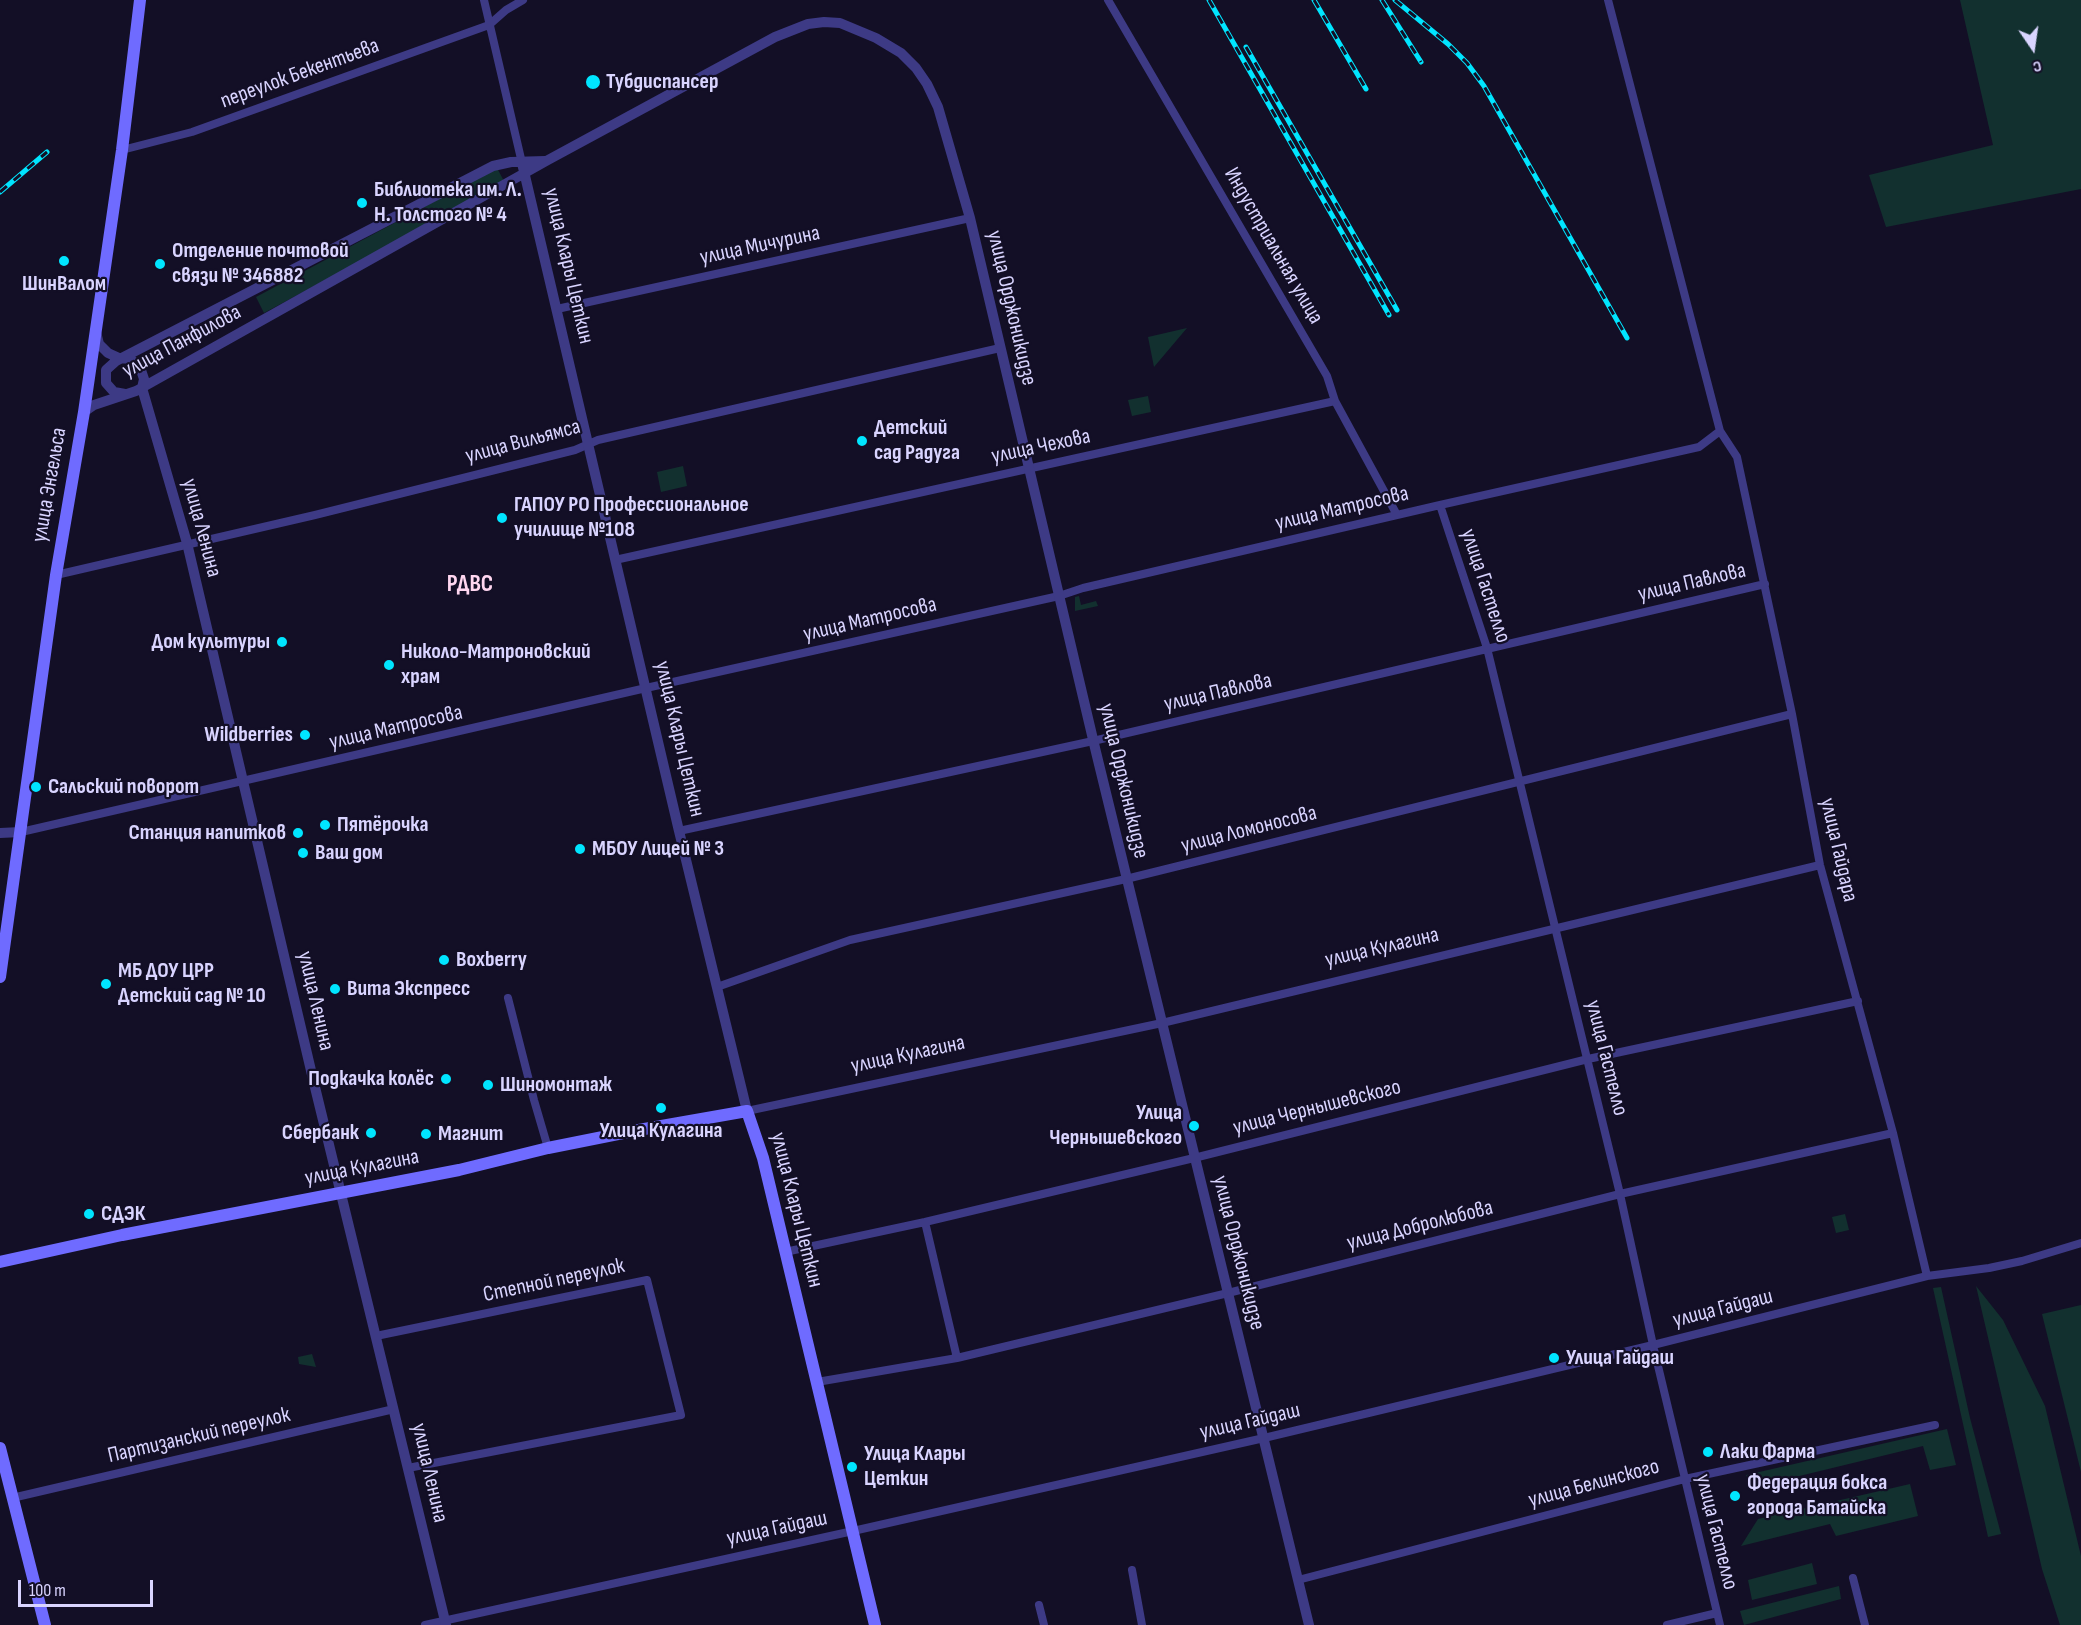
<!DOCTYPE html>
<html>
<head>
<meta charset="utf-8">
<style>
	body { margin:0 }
	#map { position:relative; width:2081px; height:1625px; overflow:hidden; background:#130f26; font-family:"Sofia Sans Condensed",sans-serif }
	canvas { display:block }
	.north { position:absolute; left:2003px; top:18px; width:60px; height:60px; -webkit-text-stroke:4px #130f26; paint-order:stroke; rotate:167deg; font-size:16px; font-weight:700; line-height:24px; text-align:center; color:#d9d4ff }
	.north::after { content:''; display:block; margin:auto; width:21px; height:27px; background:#d9d4ff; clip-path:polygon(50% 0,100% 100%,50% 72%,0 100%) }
	.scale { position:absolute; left:18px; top:1580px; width:135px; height:27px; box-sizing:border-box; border:3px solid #d9d4ff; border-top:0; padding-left:8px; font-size:18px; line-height:21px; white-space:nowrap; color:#d9d4ff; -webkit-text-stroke:4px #130f26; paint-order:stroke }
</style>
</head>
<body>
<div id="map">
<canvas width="2081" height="1625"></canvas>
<div class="north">С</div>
<div class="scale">100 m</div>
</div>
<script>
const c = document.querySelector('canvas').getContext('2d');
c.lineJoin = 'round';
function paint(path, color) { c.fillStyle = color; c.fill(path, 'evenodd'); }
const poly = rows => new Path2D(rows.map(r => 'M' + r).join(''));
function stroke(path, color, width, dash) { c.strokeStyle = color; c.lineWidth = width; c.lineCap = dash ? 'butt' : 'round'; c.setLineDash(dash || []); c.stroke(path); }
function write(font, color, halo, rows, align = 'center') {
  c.font = font + ' "Sofia Sans Condensed",sans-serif'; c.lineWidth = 4.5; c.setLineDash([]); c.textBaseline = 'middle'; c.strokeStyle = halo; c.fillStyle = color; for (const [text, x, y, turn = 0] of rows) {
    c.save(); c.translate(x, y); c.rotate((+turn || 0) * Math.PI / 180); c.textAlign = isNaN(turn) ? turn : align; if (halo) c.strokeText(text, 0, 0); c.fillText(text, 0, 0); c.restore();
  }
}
paint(poly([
	[1960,0,2081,0,2081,189,1886,227,1869,175,1993,145],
	[497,168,505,183,264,313,256,297],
	[1187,328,1154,367,1148,337],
	[1148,396,1151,412,1132,416,1128,400],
	[683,466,687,486,661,492,657,472],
	[1079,596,1081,605,1096,601,1098,606,1075,611,1075,597],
	[1845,1214,1849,1230,1836,1233,1832,1217],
	[1976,1286,2003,1320,2045,1406,2081,1556,2081,1625,2060,1625,2042,1569],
	[1941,1287,1970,1418,2001,1534,1988,1537,1933,1288],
	[2081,1305,2081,1472,2042,1314],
	[312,1354,316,1367,299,1364,298,1357],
	[1947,1429,1956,1465,1930,1470,1923,1446,1750,1488,1746,1475],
	[1910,1484,1918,1516,1836,1536,1830,1524,1741,1546,1758,1519],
	[1812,1563,1817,1584,1752,1600,1748,1580],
	[1839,1586,1841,1599,1744,1625,1740,1611]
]), '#12302f');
stroke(poly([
	[484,0,522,163],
	[1108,0,1327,376,1335,401,1397,515],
	[1608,0,1720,431,1737,457,1792,714,1820,865,1893,1133,1927,1276],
	[122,150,192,132,489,25,506,10,523,0],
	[557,309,970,218],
	[1440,505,1487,648,1620,1194,1653,1345,1720,1625],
	[615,560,1335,401],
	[56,575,315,515,575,450,598,440,1000,348],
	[679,831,1093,741,1765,584],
	[21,832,646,688,1059,596,1083,588,1440,505,1699,447,1720,431],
	[717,987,850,940,1126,879,1792,714],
	[508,998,534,1100,548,1148],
	[747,1111,1162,1023,1820,865],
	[925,1222,957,1358],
	[785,1252,925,1222,1194,1158,1588,1059,1858,1001],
	[376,1336,647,1280,681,1415,408,1468],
	[817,1382,957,1358,1228,1293,1620,1194,1893,1133],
	[12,1498,394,1409],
	[1132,1570,1142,1625],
	[1853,1578,1865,1625],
	[1298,1580,1685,1479,1935,1425],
	[1039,1605,1044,1625],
	[425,1625,853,1531,1264,1438,1653,1345,1927,1276,1989,1268,2022,1261,2081,1243],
	[1667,1625,1717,1613]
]), '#3d3a85', 8);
stroke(poly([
	[522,163,679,831,747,1111],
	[96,332,99,344,108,353,119,358,130,359,140,367,144,379,142,388],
	[142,388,187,543,313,1079,446,1625],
	[125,394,114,392,106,383,106,370,116,361,493,166,511,162,545,161],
	[84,412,94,405,136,391,548,160,775,37,808,24,824,22,840,23,876,38,901,53,916,68,927,84,938,107,970,218,1096,752,1309,1625],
	[0,833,21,832]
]), '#3d3a85', 10);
stroke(poly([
	[0,977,56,575,84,412,122,150,140,0],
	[0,1262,122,1235,459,1170,548,1148,633,1131,747,1111,763,1158,875,1625],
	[0,1448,45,1625]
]), '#6f6bff', 12);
const rail = poly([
	[1209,0,1389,315],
	[1314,0,1366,89],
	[1382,0,1421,62],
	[1395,0,1448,44,1467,63,1484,86,1627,338],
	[1246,47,1397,310],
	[0,192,47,152]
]);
stroke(rail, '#00e5ff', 5);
stroke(rail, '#130f26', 3, [9]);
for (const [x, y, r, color] of [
	[593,82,8,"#00e5ff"],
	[362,203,6,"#00e5ff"],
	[64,261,6,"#00e5ff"],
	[160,264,6,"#00e5ff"],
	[862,441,6,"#00e5ff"],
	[502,518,6,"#00e5ff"],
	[282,642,6,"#00e5ff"],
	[389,665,6,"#00e5ff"],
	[305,735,6,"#00e5ff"],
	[36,787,6,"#00e5ff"],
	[325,825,6,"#00e5ff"],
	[298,833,6,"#00e5ff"],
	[580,849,6,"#00e5ff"],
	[303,853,6,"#00e5ff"],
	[444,960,6,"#00e5ff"],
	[106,984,6,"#00e5ff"],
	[335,989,6,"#00e5ff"],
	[446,1079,6,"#00e5ff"],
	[488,1085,6,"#00e5ff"],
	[661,1108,6,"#00e5ff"],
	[1194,1126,6,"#00e5ff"],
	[371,1133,6,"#00e5ff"],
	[426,1134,6,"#00e5ff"],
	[89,1214,6,"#00e5ff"],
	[1554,1358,6,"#00e5ff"],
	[1708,1452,6,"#00e5ff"],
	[852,1467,6,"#00e5ff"],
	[1735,1496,6,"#00e5ff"]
]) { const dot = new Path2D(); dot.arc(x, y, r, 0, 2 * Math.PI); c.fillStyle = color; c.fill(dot); stroke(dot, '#130f26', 2); }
write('22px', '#d9d4ff', '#130f26', [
	["переулок Бекентьева",300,74,-20],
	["улица Мичурина",760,246,-12],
	["Индустриальная улица",1273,246,60],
	["улица Клары Цеткин",568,266,77],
	["улица Орджоникидзе",1011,308,77],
	["улица Панфилова",182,342,-28],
	["улица Вильямса",523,442,-15],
	["улица Чехова",1041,447,-12],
	["улица Энгельса",50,485,-80],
	["улица Матросова",1342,509,-13],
	["улица Ленина",201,528,75],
	["улица Павлова",1692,583,-13],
	["улица Гастелло",1485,586,72],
	["улица Матросова",870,620,-13],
	["улица Павлова",1218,693,-13],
	["улица Матросова",396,728,-13],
	["улица Клары Цеткин",679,739,77],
	["улица Орджоникидзе",1123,781,77],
	["улица Ломоносова",1249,830,-14],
	["улица Гайдара",1838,850,77],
	["улица Кулагина",1382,948,-13],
	["улица Ленина",315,1001,77],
	["улица Кулагина",908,1055,-12],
	["улица Гастелло",1606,1058,76],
	["улица Чернышевского",1317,1108,-14],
	["улица Кулагина",362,1168,-11],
	["улица Клары Цеткин",796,1210,76],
	["улица Добролюбова",1420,1226,-14],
	["улица Орджоникидзе",1238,1253,76],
	["Степной переулок",554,1281,-12],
	["улица Гайдаш",1723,1309,-14],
	["улица Гайдаш",1250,1422,-13],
	["Партизанский переулок",199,1436,-13],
	["улица Ленина",429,1473,77],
	["улица Белинского",1594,1484,-15],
	["улица Гайдаш",777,1529,-12],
	["улица Гастелло",1716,1532,76]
]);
write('bold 22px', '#d9d4ff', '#130f26', [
	["Тубдиспансер",606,82],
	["Библиотека им. Л.",374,190],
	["Н. Толстого № 4",374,215],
	["Отделение почтовой",172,251],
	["связи № 346882",172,276],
	["ШинВалом",64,284,"center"],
	["Детский",874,428],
	["сад Радуга",874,453],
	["ГАПОУ РО Профессиональное",514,505],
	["училище №108",514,530],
	["Дом культуры",270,642,"right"],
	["Николо-Матроновский",401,652],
	["храм",401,677],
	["Wildberries",293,735,"right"],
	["Сальский поворот",48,787],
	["Пятёрочка",337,825],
	["Станция напитков",286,833,"right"],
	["МБОУ Лицей № 3",592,849],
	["Ваш дом",315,853],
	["Boxberry",456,960],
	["МБ ДОУ ЦРР",118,971],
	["Детский сад № 10",118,996],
	["Вита Экспресс",347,989],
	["Подкачка колёс",434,1079,"right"],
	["Шиномонтаж",500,1085],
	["Улица",1182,1113,"right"],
	["Чернышевского",1182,1138,"right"],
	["Улица Кулагина",661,1131,"center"],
	["Сбербанк",359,1133,"right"],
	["Магнит",438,1134],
	["СДЭК",101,1214],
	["Улица Гайдаш",1566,1358],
	["Лаки Фарма",1720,1452],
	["Улица Клары",864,1454],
	["Цеткин",864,1479],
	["Федерация бокса",1747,1483],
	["города Батайска",1747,1508]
], 'left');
write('bold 24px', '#ffd6f0', '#130f26', [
	["РДВС",470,585]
]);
</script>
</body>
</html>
